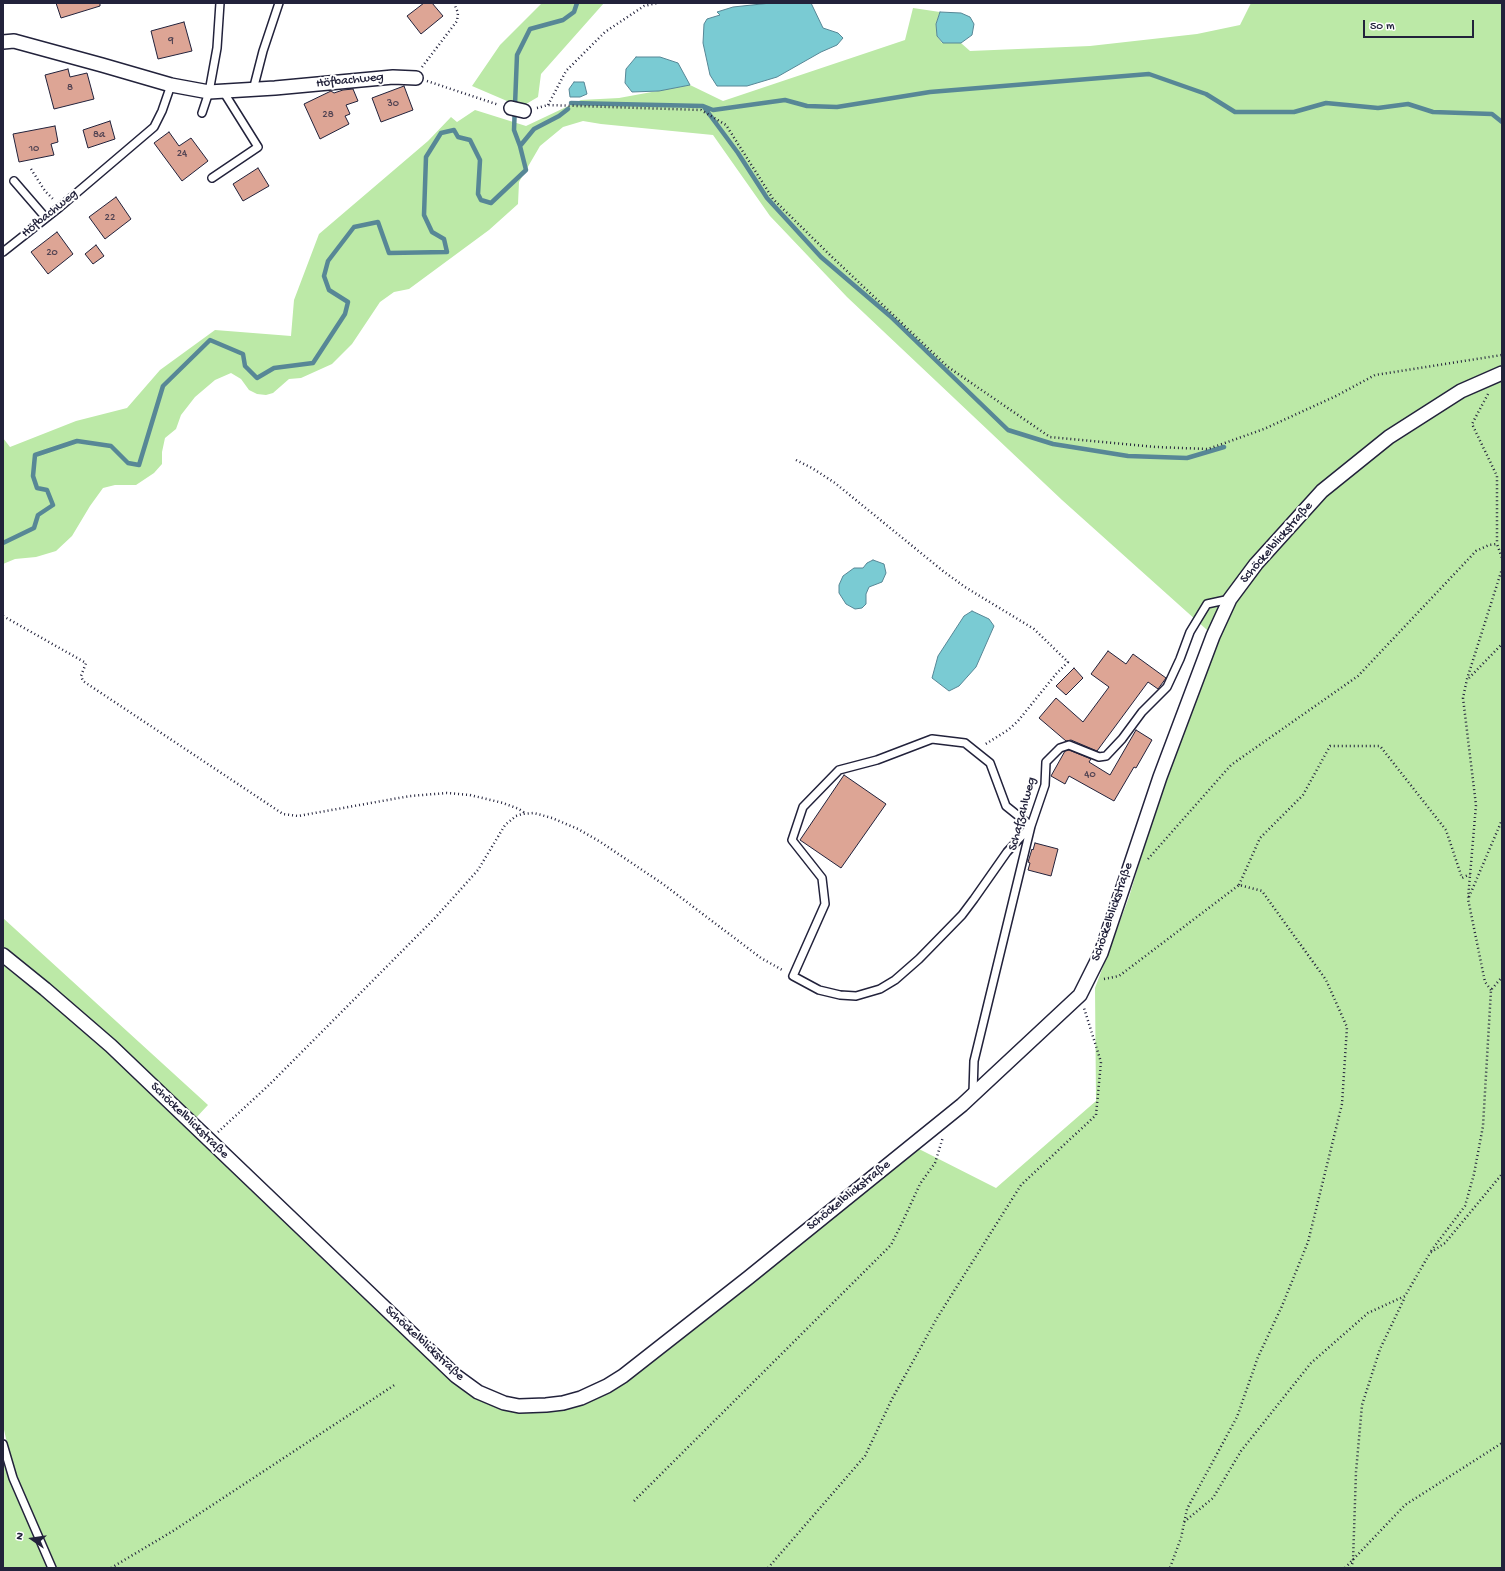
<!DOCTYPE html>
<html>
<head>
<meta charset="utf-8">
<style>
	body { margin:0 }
	#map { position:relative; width:1505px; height:1571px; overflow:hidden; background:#fff; font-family:"Gochi Hand",sans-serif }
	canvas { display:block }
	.frame { position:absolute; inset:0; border:4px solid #22223b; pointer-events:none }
	.north { position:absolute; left:12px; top:1519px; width:40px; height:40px; -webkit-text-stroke:3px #fff; paint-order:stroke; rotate:283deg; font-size:11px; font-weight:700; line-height:16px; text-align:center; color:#22223b }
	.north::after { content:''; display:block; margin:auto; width:14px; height:18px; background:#22223b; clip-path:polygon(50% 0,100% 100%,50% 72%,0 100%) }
	.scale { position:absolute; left:1363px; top:20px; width:111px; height:18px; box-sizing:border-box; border:2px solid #22223b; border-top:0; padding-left:5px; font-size:12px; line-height:14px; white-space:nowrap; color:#22223b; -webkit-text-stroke:3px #fff; paint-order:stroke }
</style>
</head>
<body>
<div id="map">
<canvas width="1505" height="1571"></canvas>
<div class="frame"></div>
<div class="north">N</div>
<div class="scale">50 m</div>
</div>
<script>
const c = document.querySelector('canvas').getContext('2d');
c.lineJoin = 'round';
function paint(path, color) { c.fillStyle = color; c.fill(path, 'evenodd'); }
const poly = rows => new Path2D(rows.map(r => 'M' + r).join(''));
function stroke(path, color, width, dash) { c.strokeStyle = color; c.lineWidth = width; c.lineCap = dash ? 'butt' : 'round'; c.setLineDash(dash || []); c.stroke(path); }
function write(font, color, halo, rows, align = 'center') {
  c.font = font + ' "Gochi Hand",sans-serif'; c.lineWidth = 4; c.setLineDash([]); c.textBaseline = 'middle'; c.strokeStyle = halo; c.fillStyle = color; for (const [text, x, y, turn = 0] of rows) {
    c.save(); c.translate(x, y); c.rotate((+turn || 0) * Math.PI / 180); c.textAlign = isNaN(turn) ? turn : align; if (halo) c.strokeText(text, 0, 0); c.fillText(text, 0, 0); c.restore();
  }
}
paint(poly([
	[542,3,604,3,541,74,538,97,521,107,472,86,500,45],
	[1251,3,1502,3,1502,1568,57,1568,17,1476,10,1457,3,1425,3,963,78,1025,107,1051,451,1381,475,1398,503,1410,532,1413,565,1410,583,1404,611,1391,643,1369,752,1283,919,1149,996,1188,1096,1101,1095,988,1129,897,1165,778,1216,638,1062,500,847,297,770,216,713,135,601,124,583,121,563,127,540,146,519,182,518,204,489,230,409,289,394,292,380,302,352,344,332,364,301,378,289,379,273,393,266,395,257,394,249,390,241,379,231,373,215,380,195,397,181,415,176,429,165,438,162,452,162,464,154,473,136,485,115,485,103,488,90,506,72,536,56,551,36,557,15,559,3,564,3,438,10,447,76,421,127,408,160,370,215,330,291,336,294,300,319,234,428,141,451,117,457,122,475,110,526,126,581,100,619,98,690,85,723,101,905,40,913,8,940,12,936,24,937,36,942,43,961,43,970,51,1090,46,1197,34,1240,25],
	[3,918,208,1105,194,1120,86,1015,3,947],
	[3,1461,14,1492,48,1568,3,1568]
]), '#bce9a7');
const water = poly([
	[771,3,811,3,823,28,838,33,843,38,837,45,821,52,777,77,747,86,717,86,710,75,703,43,704,24,707,19,720,15,717,12,733,7,771,3],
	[940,12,961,13,970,17,974,24,972,35,961,43,943,43,937,36,936,24,940,12],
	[636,57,660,57,678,63,690,85,659,91,632,92,625,83,626,69,636,57],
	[574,82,584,82,587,94,580,97,570,97,569,89,574,82],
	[873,560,884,564,886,573,882,582,869,587,866,594,866,604,862,608,855,609,846,604,839,593,839,585,843,576,854,568,863,568,867,563,873,560],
	[972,611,989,619,994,626,976,667,959,686,949,691,932,678,938,656,964,616,972,611]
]);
paint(water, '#7acbd3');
stroke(water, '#578796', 1);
stroke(poly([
	[571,103,703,106,713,110,785,100,807,106,837,107,930,92,1149,74,1206,94,1235,112,1294,112,1326,103,1378,108,1408,104,1433,112,1492,114,1502,122],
	[704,107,738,153,767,198,821,257,890,316,1008,430,1053,444,1128,456,1187,458,1224,447],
	[520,146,534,129,559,116,568,109],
	[3,543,34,528,38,515,53,505,47,490,37,488,33,476,35,455,77,441,111,446,128,463,139,465,163,386,210,340,243,354,245,366,257,378,274,368,313,363,345,314,348,302,329,290,324,276,328,261,354,227,378,222,389,253,447,252,444,239,432,232,424,215,426,157,441,133,454,130,458,137,470,140,480,160,478,194,481,200,491,203,526,170,520,146,514,130,517,55,530,29,563,20,574,12,577,3]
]), '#578796', 4.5);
const building = poly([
	[56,3,100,3,100,6,61,18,56,3],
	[424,3,432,3,443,16,421,34,407,16,424,3],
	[184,22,192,51,158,59,151,31,184,22],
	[68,69,70,77,87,73,94,99,54,109,45,75,68,69],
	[404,86,413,110,381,122,372,98,404,86],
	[353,89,358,101,346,105,350,114,345,116,349,124,320,139,304,104,331,91,334,93,343,90,353,89],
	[110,121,115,139,88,148,83,130,110,121],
	[55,126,58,142,51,144,54,155,19,162,13,134,55,126],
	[169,132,179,146,191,138,208,161,182,181,154,143,169,132],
	[258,168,269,186,243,201,233,184,258,168],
	[116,197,131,219,105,239,89,217,116,197],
	[57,232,73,254,48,274,31,252,57,232],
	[96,245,104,256,93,264,85,254,96,245],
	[1108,651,1126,664,1133,654,1166,678,1158,689,1148,682,1097,751,1071,740,1066,741,1039,718,1056,698,1083,722,1109,687,1091,674,1108,651],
	[1074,668,1083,678,1066,695,1056,686,1074,668],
	[1136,730,1152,740,1136,768,1134,767,1114,801,1069,776,1065,784,1051,776,1065,751,1069,750,1091,759,1089,762,1110,775,1136,730],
	[844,775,886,804,841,868,800,840,844,775],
	[1035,843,1058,849,1051,876,1028,870,1030,863,1028,862,1032,849,1033,850,1035,843]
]);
paint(building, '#dda595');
stroke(building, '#22223b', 1);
const service = poly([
	[253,90,263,51,279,3],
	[202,113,209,92,217,48,220,3],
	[212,178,258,147,223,91],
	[14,181,46,218],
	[3,252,60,207,154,127,162,111,171,85],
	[932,739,965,743,990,763,1006,806,1031,826,1007,852,974,899,962,915,919,959,895,980,880,989,856,996,840,995,819,990,793,976,825,904,822,878,792,840,803,807,839,770,877,760,932,739],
	[973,1093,974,1061,1031,826,1045,785,1046,762,1060,748,1069,745,1099,757,1106,756,1122,739,1142,712,1167,687,1180,659,1190,632,1207,604,1230,599],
	[3,1444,13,1478,52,1568]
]);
const minor = poly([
	[3,42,14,41,102,65,171,85,209,92,275,88,393,77,416,78],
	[511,108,524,111],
	[3,955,45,989,111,1046,456,1376,478,1392,504,1403,519,1406,546,1405,563,1403,581,1398,607,1386,623,1376,748,1278,962,1105,1080,995,1101,953,1160,777,1213,636,1230,599,1256,564,1322,491,1389,437,1461,391,1502,373]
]);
stroke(service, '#22223b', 10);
stroke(minor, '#22223b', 16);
stroke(poly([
	[422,67,457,21,458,13,454,3],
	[427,81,499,105],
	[548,105,566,71,605,32,644,6,657,3],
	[537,108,548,105,701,110,726,125,773,199,832,257,948,367,1050,437,1156,447,1208,449,1264,429,1336,396,1375,375,1502,355],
	[31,169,45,191,53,199],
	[1488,394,1472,424,1497,476,1497,544],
	[796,460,812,468,835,483,943,571,965,587,1034,629,1068,662,1056,674,1018,721,1008,730,984,745],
	[3,616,86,663,81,676,83,681,283,814,298,816,410,796,447,793,470,795,503,803,519,809,525,813],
	[1469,678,1502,644],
	[1148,859,1231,765,1358,676,1476,551,1489,545,1497,544,1502,558],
	[1239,885,1260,838,1303,795,1330,746,1380,746,1446,830,1462,878,1470,874],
	[1469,897,1502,820],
	[1104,979,1119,976,1239,885,1262,891,1326,980,1347,1027,1342,1104,1308,1242,1282,1306,1258,1357,1237,1417,1187,1509,1181,1538,1170,1568],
	[1491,990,1485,982,1468,899,1476,805,1463,698,1467,679,1502,569],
	[218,1132,269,1085,435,918,478,870,505,825,516,816,522,814,534,813,552,818,578,829,599,841,663,884,761,958,784,971],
	[1431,1251,1465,1206,1474,1174,1483,1126,1491,990,1502,977],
	[634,1501,891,1245,902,1223,920,1184,935,1163,943,1137],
	[1184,1522,1213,1498,1241,1451,1311,1363,1368,1313,1405,1296,1430,1253,1445,1243,1502,1174],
	[111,1568,173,1531,396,1384],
	[768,1568,865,1456,892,1399,937,1318,1021,1185,1096,1115,1101,1062,1084,1008],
	[1345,1568,1405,1505,1502,1443],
	[1351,1568,1353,1561,1356,1472,1362,1405,1380,1349,1405,1297]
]), '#22223b', 2.5, [1, 3]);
stroke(service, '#fff', 7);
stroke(minor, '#fff', 13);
write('11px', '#514352', null, [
	["9",171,41],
	["8",70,88],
	["30",393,104],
	["28",328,115],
	["8a",99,135],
	["10",34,149],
	["24",182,154],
	["22",110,218],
	["20",52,253],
	["40",1090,775]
]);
write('13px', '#22223b', '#fff', [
	["Höfbachweg",350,81,-6],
	["Höfbachweg",50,214,-39],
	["Schöckelblickstraße",1277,543,-49],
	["Schafzahlweg",1023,814,-75],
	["Schöckelblickstraße",1113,912,-71],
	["Schöckelblickstraße",189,1121,44],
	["Schöckelblickstraße",849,1196,-39],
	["Schöckelblickstraße",424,1344,43]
]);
</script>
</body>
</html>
